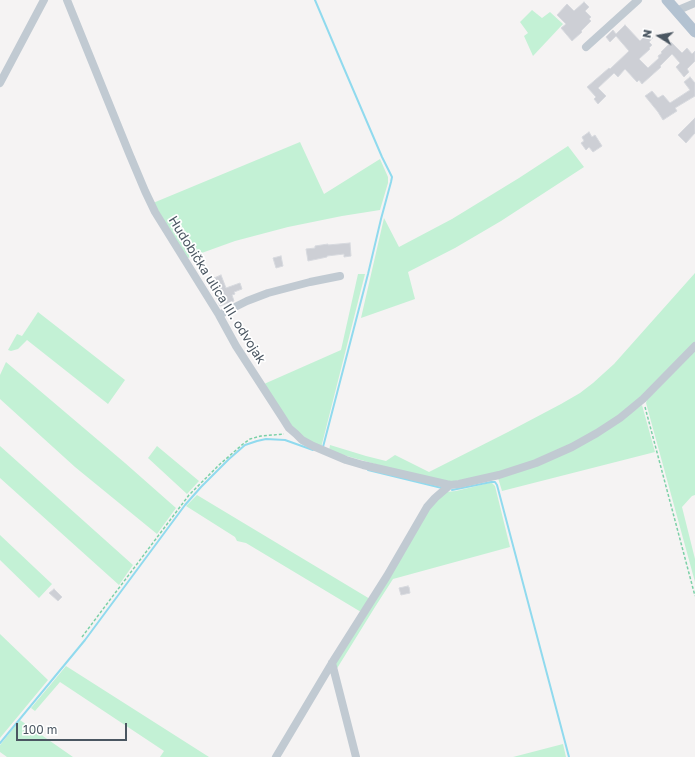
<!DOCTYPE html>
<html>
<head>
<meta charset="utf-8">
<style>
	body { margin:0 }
	#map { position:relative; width:695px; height:757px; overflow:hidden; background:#f5f3f3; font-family:"Golos Text",sans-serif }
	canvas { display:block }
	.north { position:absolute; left:639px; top:16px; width:40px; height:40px; -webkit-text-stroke:3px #fff; paint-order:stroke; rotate:281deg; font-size:11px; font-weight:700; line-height:16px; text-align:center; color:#4a5661 }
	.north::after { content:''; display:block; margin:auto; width:14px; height:18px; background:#4a5661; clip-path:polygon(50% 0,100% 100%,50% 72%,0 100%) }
	.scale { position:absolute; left:16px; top:723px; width:111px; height:18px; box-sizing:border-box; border:2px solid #4a5661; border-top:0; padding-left:5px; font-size:12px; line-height:14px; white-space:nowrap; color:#4a5661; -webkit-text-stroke:3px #fff; paint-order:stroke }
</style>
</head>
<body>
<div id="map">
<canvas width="695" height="757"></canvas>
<div class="north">N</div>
<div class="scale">100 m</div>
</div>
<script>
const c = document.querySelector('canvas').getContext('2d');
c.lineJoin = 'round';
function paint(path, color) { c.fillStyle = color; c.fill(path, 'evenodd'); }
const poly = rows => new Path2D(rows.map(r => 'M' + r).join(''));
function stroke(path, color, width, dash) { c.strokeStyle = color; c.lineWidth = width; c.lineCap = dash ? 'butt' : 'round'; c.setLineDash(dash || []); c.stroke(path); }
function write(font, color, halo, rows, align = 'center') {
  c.font = font + ' "Golos Text",sans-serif'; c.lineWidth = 3.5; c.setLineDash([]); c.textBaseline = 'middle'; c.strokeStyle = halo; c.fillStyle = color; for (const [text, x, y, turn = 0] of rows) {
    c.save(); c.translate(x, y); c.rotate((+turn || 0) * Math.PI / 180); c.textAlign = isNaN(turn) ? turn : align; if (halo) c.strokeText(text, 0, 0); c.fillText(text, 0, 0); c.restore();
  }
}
paint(poly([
	[532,10,542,18,550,12,563,24,533,56,524,36,528,33,520,22],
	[300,142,324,194,380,159,388,177,388,183,380,210,342,216,288,227,235,241,185,259,153,203],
	[568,146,584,167,501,221,455,248,408,272,415,299,361,318,384,218,399,247,452,219,519,178],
	[695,273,695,343,641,398,597,431,535,461,497,473,450,482,407,473,329,451,330,445,366,456,386,461,395,455,429,472,508,432,561,404,580,393,593,383,614,364],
	[358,274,365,274,321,448,306,439,290,425,264,384,341,350],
	[38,312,125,380,108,404,27,340,18,349,11,351,8,350,17,334,22,336],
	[695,351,695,495,692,496,682,507,695,559,695,582,646,403,647,400],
	[6,362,125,463,176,508,157,534,75,467,0,399,0,375],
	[642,405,655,452,502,491,498,478,623,419],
	[0,446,133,565,119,585,0,478],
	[157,446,199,481,187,494,148,458],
	[489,483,492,483,495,486,510,547,393,579,375,607,336,670,335,664,430,508,446,492,456,491],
	[197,495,370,599,361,612,246,543,237,541,235,537,186,506],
	[0,535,52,584,39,598,0,560],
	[0,634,48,680,0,738],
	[66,666,209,757,160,757,164,751,60,682,35,711,31,708],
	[20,720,73,757,7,757,0,752,0,745],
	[563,744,566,757,513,757]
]), '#c3f1d5');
stroke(poly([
	[315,0,343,66,382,157,392,177,391,182,381,219,368,274,323,447],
	[368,470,442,488],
	[452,490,491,482,495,482,497,485,569,757],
	[0,743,85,640,185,505,201,487,229,459,245,445,257,441,266,439,285,440,313,450]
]), '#90daee', 2);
const building = poly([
	[584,2,589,7,585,11,591,17,589,19,591,21,581,31,582,32,572,41,561,28,566,24,557,15,567,4,574,11,584,2],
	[625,25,640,41,648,33,653,38,649,42,652,45,649,48,650,49,639,59,648,68,659,58,658,56,662,53,661,52,671,42,682,53,687,48,692,54,695,51,695,61,687,69,689,72,684,77,676,67,680,63,672,54,660,66,661,67,642,84,639,80,637,82,625,69,618,77,614,73,598,88,606,96,598,104,594,99,596,97,587,87,609,68,610,69,629,51,616,36,610,42,606,37,613,30,616,34,625,25],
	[690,77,695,83,695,96,675,108,677,111,663,120,658,112,645,96,652,91,658,98,663,95,670,103,690,90,684,82,690,77],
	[695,118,695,133,686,143,678,135,695,118],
	[589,132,592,137,595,135,602,146,593,152,589,147,586,150,581,143,584,141,582,137,589,132],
	[350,243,351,256,344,257,344,254,327,256,327,257,308,261,306,249,315,248,315,246,328,244,328,245,350,243],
	[281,256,283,266,276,268,273,258,281,256],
	[221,275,226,288,240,283,242,289,234,292,235,294,232,295,234,301,220,306,215,295,219,293,214,278,221,275],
	[408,586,408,587,409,587,410,593,401,595,399,588,408,586],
	[54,589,62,597,58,601,49,593,54,589]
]);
paint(building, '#cdcfd5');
stroke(building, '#d7d9de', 1);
stroke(poly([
	[645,407,695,596],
	[82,637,189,495,219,465,243,444,250,439,261,436,284,434]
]), '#7ad0a6', 1.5, [3, 2]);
stroke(poly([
	[67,0,129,153,145,191,155,212,219,315,236,346,282,417,289,428,296,434,302,440,313,446,346,460,363,465,450,485,459,484,499,475,536,463,572,447,597,433,620,418,643,399,695,346],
	[676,11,695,3],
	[586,47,638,0],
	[0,83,44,0],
	[219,315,247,301,268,293,310,282,340,276],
	[332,663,356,757],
	[276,757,332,663,387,576,427,507,435,498,450,485]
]), '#c1cad2', 8);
stroke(poly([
	[667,0,695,32]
]), '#b3c2d1', 11);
write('13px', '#4a5661', '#fff', [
	["Hudobička ulica III. odvojak",217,290,58]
]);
</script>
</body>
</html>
